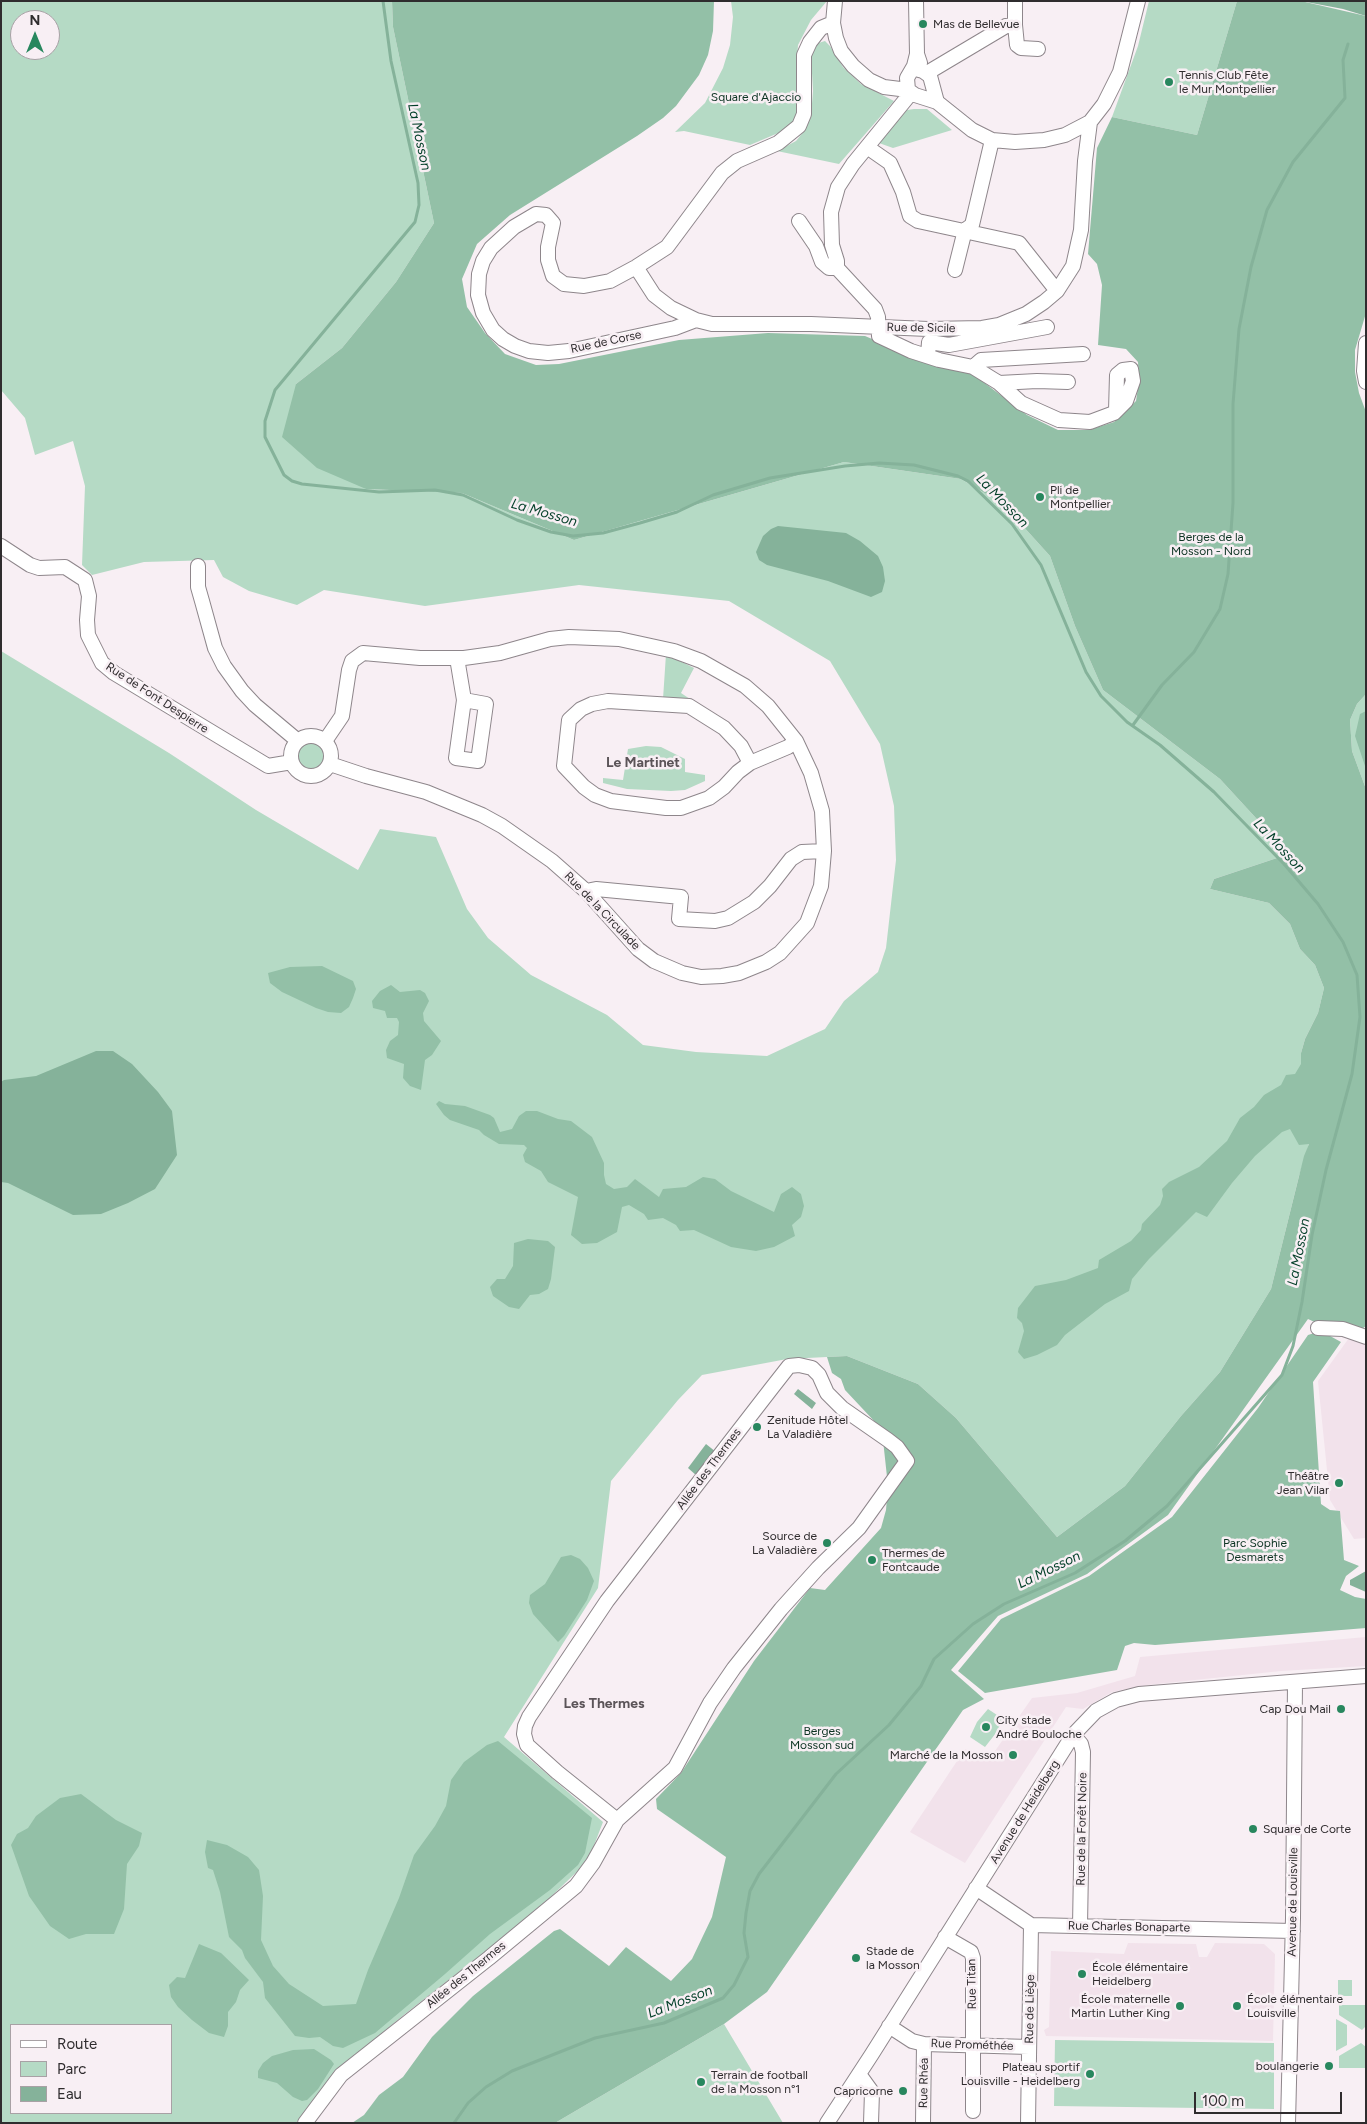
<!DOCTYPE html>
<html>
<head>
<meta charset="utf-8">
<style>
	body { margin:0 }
	#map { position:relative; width:1367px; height:2124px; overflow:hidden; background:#f8eff4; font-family:Figtree,sans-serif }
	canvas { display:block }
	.frame { position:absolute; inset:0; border:2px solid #2f2c2e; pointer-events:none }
	.legend { position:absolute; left:10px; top:2024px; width:162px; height:90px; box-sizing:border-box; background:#f8eff4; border:1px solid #a8a1a5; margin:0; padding:6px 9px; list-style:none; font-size:15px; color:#2f2c2e }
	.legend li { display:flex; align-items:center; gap:10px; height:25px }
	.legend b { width:25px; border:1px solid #a8a1a5 }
	.north { position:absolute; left:10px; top:10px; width:50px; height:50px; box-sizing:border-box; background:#f8eff4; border:1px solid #a8a1a5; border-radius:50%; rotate:0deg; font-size:14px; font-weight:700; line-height:20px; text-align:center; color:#2f2c2e }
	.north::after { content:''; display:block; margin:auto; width:18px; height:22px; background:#28875e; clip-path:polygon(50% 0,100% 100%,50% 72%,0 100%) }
	.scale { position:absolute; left:1194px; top:2092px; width:148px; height:22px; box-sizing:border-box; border:2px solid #2f2c2e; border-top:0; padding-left:6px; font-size:15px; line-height:18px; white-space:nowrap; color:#2f2c2e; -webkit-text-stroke:4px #f8eff4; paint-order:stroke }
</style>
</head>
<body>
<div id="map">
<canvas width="1367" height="2124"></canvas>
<div class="frame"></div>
<ul class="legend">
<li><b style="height:6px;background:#fff"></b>Route</li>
<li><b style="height:14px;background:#b5dac5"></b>Parc</li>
<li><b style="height:14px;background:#85b29a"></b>Eau</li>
</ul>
<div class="north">N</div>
<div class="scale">100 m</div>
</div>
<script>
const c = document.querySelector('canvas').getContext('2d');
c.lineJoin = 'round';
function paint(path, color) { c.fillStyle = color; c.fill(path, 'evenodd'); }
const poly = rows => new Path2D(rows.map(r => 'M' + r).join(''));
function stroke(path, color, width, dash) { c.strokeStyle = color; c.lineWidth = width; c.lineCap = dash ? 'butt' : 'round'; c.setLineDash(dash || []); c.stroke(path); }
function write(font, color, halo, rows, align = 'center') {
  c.font = font + ' Figtree,sans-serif'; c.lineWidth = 5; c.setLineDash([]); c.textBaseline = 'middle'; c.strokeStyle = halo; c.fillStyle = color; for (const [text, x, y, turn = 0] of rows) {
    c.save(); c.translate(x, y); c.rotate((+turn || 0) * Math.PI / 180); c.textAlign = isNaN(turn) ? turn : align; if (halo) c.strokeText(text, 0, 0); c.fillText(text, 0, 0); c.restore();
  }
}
paint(poly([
	[1349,1338,1366,1345,1366,1538,1354,1539,1330,1500,1318,1381],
	[1366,1637,1366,1666,1281,1671,1147,1685,1112,1692,1083,1709,1066,1707,965,1863,910,1832,965,1749,988,1761,1032,1698,1077,1693,1135,1676,1140,1657],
	[1128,1943,1196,1944,1199,1957,1207,1957,1215,1943,1264,1944,1275,1954,1273,2041,1046,2036,1044,2030,1049,2027,1051,1951,1124,1954]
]), '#f2e2eb');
paint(poly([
	[1,1,392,1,393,27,434,223,396,282,342,348,296,384,366,489,462,493,574,540,844,462,961,479,1003,504,1050,556,1075,626,1103,690,1220,779,1289,854,1214,879,1210,889,1269,903,1290,924,1300,949,1315,965,1324,988,1318,1013,1305,1039,1301,1053,1309,1144,1299,1176,1271,1289,1220,1372,1181,1416,1125,1486,1057,1537,956,1418,918,1384,847,1356,787,1359,702,1375,678,1400,611,1481,598,1588,504,1737,603,1822,588,1861,532,1915,405,2014,339,2069,296,2123,1,2123,1,651,169,753,256,810,358,870,380,829,436,837,467,909,488,938,531,975,607,1015,643,1045,696,1052,767,1056,825,1029,844,1001,878,972,886,948,896,860,894,806,880,744,830,661,729,601,579,585,425,606,324,590,297,605,249,591,223,577,214,560,144,562,92,575,82,565,85,486,73,441,35,455,25,418,1,390],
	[20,20,50,20,50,50,20,50],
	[11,2025,171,2025,171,2113,11,2113],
	[731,1,827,1,811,20,798,45,796,71,799,102,797,114,792,124,783,131,750,145,684,131,675,132,705,103,723,68,730,45,733,17],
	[1149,1,1237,1,1197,135,1112,117,1138,46],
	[825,41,830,46,843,67,861,84,894,101,839,164,777,151,796,141,805,130,811,116,813,91,811,55,815,44],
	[914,109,927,109,952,130,893,148,879,143,907,110],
	[666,654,694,668,681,693,693,701,663,699],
	[1366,694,1366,789,1352,751,1350,720,1357,704],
	'296 756a15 15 0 1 1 30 0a15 15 0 1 1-30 0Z',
	[646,746,661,747,685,759,685,772,705,775,705,781,685,790,671,791,627,789,603,783,603,778,623,780,628,749],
	[988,1709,1003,1719,996,1733,985,1747,970,1737,977,1722],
	[1338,1980,1352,1980,1352,1996,1338,1996],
	[1339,2005,1366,2005,1366,2026,1362,2030,1339,2015],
	[1336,2019,1347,2025,1347,2045,1336,2051],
	[724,2024,783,2123,555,2123],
	[1055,2040,1274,2043,1274,2109,1054,2106],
	[1361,2043,1366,2047,1366,2068,1339,2068,1339,2056]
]), '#b5dac5');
paint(poly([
	[392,1,714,1,713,31,708,55,699,75,676,106,663,118,637,136,510,215,477,244,462,279,467,307,485,333,505,354,536,365,559,364,679,340,768,333,865,336,924,361,970,372,1027,415,1058,430,1089,430,1114,422,1136,401,1139,381,1138,362,1126,349,1098,345,1102,285,1097,264,1088,254,1097,148,1112,117,1197,135,1237,1,1301,1,1366,16,1366,313,1355,350,1355,372,1359,393,1366,412,1366,694,1357,704,1350,720,1352,751,1366,789,1366,1326,1349,1338,1308,1319,1168,1515,1087,1574,998,1616,951,1670,984,1699,963,1710,767,1992,724,2024,555,2123,352,2123,364,2115,379,2095,403,2077,432,2037,473,1996,554,1931,560,1929,609,1966,626,1947,671,1981,692,1959,712,1917,726,1857,657,1809,656,1799,681,1773,754,1661,810,1588,825,1590,881,1528,886,1510,888,1486,883,1440,876,1423,845,1390,841,1379,832,1373,827,1357,847,1356,918,1384,956,1418,1057,1537,1125,1486,1181,1416,1220,1372,1271,1289,1304,1156,1309,1144,1299,1145,1290,1129,1282,1132,1255,1156,1232,1183,1207,1217,1196,1212,1149,1259,1132,1279,1129,1291,1105,1304,1065,1335,1057,1345,1037,1355,1024,1359,1018,1352,1024,1331,1022,1323,1017,1318,1018,1308,1035,1286,1066,1280,1098,1268,1099,1260,1131,1241,1141,1230,1142,1224,1160,1205,1163,1196,1162,1189,1169,1182,1199,1167,1227,1141,1240,1118,1254,1107,1264,1095,1281,1085,1286,1075,1295,1074,1301,1064,1301,1053,1305,1039,1318,1013,1324,988,1315,965,1300,949,1290,924,1269,903,1210,889,1214,879,1289,854,1220,779,1103,690,1075,626,1050,556,1003,504,961,479,844,462,574,540,462,493,366,489,317,468,282,437,296,384,342,348,396,282,434,223,393,27],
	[1366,711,1366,769,1355,736,1360,714],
	[322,966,353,981,356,989,353,998,349,1007,341,1013,328,1012,316,1008,282,992,270,983,268,973,290,967],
	[391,985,400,992,420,990,425,993,429,1001,423,1013,424,1021,441,1041,432,1055,425,1060,421,1090,410,1086,403,1078,404,1064,387,1058,386,1050,390,1041,398,1035,399,1022,397,1018,387,1018,385,1011,373,1008,372,1001,380,991],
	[439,1101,445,1104,465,1106,490,1115,494,1118,500,1132,512,1129,519,1116,526,1111,537,1111,558,1119,571,1121,592,1137,604,1163,604,1175,606,1184,614,1189,627,1187,635,1179,659,1197,663,1189,686,1187,703,1177,715,1179,731,1191,774,1212,781,1194,792,1187,801,1194,804,1206,801,1217,792,1225,795,1236,774,1247,756,1251,731,1247,694,1230,680,1231,676,1225,663,1218,648,1220,644,1214,629,1205,622,1207,617,1232,597,1243,582,1244,571,1235,578,1197,548,1182,541,1171,525,1162,523,1155,527,1148,524,1145,499,1144,484,1135,479,1130,450,1120,444,1115,436,1104],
	[528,1239,548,1241,555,1247,551,1279,548,1289,539,1294,530,1295,519,1309,509,1307,493,1296,490,1287,497,1279,505,1279,513,1266,514,1243],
	[1321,1331,1341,1342,1313,1382,1321,1504,1330,1510,1340,1511,1344,1560,1359,1566,1346,1576,1340,1590,1355,1597,1366,1599,1366,1628,1155,1645,1134,1643,1125,1646,1117,1670,985,1693,958,1671,1001,1619,1089,1576,1172,1517,1258,1408,1308,1335],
	[571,1555,580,1559,588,1568,594,1581,587,1600,564,1636,558,1642,533,1614,529,1603,530,1595,545,1584,561,1557],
	[498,1741,592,1818,585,1853,578,1865,550,1890,490,1934,445,1974,375,2033,343,2048,333,2046,320,2037,309,2038,295,2036,265,1998,263,1982,245,1958,242,1950,229,1937,220,1892,213,1870,208,1868,205,1852,207,1840,227,1845,248,1857,259,1870,263,1896,261,1940,273,1966,289,1984,323,2006,356,2004,368,1970,399,1898,414,1855,435,1826,446,1806,451,1780,464,1762,487,1745],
	[81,1794,116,1820,142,1833,139,1846,127,1864,124,1909,114,1934,86,1934,69,1939,50,1926,29,1896,11,1845,17,1834,28,1828,36,1816,60,1798],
	[199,1944,221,1953,249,1980,240,1990,236,2002,228,2012,228,2026,224,2037,209,2033,192,2020,178,2007,171,1997,169,1985,177,1977,185,1978],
	[314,2049,331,2060,334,2064,318,2089,307,2100,302,2101,293,2097,277,2083,258,2078,258,2071,263,2063,272,2056,293,2050]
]), '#93c0a7');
paint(poly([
	[1301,1,1366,1,1366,16,1343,9],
	[778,526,846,533,860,541,878,556,883,567,885,581,882,592,871,597,828,581,767,565,759,560,756,552,763,536,771,529],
	[96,1051,113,1051,132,1064,158,1092,172,1111,177,1155,155,1189,128,1203,101,1214,73,1215,8,1183,1,1182,1,1082,4,1080,36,1076],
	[798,1389,816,1403,812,1409,794,1394],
	[706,1444,716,1452,697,1476,688,1468],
	[1366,1571,1366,1592,1350,1585,1350,1580]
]), '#85b29a');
stroke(poly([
	[383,1,391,61,418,183,419,205,415,222,275,390,265,421,265,437,284,475,292,481,302,484,379,492,435,490,463,495,517,520,551,532,573,536,603,533,640,523,677,512,713,495,770,478,845,466,879,463,914,465,958,476,968,481,1012,524,1041,565,1086,672,1101,696,1127,722,1160,745,1214,792,1284,864,1318,904,1343,942,1357,975,1360,1017,1352,1074,1326,1170,1312,1235,1302,1302,1293,1346,1282,1375,1167,1506,1125,1541,1075,1573,1004,1604,973,1624,934,1659,921,1686,889,1725,836,1774,759,1874,750,1891,746,1913,744,1933,748,1957,734,1985,723,1998,664,2023,595,2038,512,2071,486,2087,468,2103,454,2123],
	[1133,725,1162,685,1194,652,1220,609,1228,574,1233,503,1233,404,1239,329,1251,267,1267,210,1293,162,1345,98,1343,60,1348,44]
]), '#85b29a', 3);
const minor = poly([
	[835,1,833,23,836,38,841,51,853,66,869,80,884,87,908,90],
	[916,1,917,54,920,63],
	[1015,25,1017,45,1021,48,1038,49],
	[917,54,914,66,907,78,908,90,915,95,937,102,972,130,992,140,1015,142,1044,140,1065,135,1090,122,1104,104,1120,72,1138,1],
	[919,70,923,71,930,76,937,102],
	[927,73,1006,26,1015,25,1015,1],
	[911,93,853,164,838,187,831,212,832,245,837,261,837,268,875,309,878,317,879,336,911,351,939,360,973,367,999,383,1021,403,1059,420,1090,422,1114,413,1126,401,1133,381,1131,369,1123,370,1117,375,1116,411],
	[867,147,890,163,903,192,910,216,918,221,1019,243,1057,291],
	[799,221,816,246,822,262,829,268,837,268],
	[636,267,654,295,671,308,696,320,712,324,811,324,928,329,982,328,999,325,1026,314,1044,302,1057,291,1073,266,1081,230,1085,161,1090,122],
	[955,270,965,230,972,225,992,140],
	[696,320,675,328,569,351,548,353,529,351,515,346,503,339,493,330,483,313,478,295,479,274,483,261,491,248,514,227,536,214,546,215,553,223,548,247,548,260,553,276,564,284,584,286,610,281,636,267,667,247,722,173,737,161,778,143,799,126,804,114,804,55,810,42,821,28,833,23],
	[1366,343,1364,371,1366,382],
	[928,355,929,342,949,345,1047,327],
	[973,367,981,360,1083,354],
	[999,383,1037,381,1068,382],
	[1,546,30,565,39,568,65,567,85,580,89,596,87,620,88,635,102,663,114,673,268,766,292,762],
	[198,566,198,587,202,601,215,648,224,666,242,691,255,705,298,741],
	[457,658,464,700,456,758,478,761,486,704,464,700],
	'291 756a20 20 0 1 1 40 0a20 20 0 1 1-40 0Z',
	[325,741,342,716,349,670,352,661,363,653,420,658,464,658,500,653,550,639,569,637,619,639,674,651,701,661,745,686,768,706,796,741,811,773,822,811,824,851,821,886,807,923,780,953,766,962,739,973,722,976,701,977,682,973,654,961,638,949,586,891,552,861,502,826,482,815,426,792,366,776,330,764],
	[750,763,741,746,724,728,689,706,608,701,592,704,581,709,569,720,564,766,584,787,595,795,611,801,666,808,681,808,709,798,724,787,738,772,750,763,788,747,796,741],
	[586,891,596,889,681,897,679,919,715,921,728,918,754,902,770,886,791,859,802,852,824,851],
	[1318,1328,1343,1329,1366,1337],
	[799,1365,812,1368,819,1375,827,1393,842,1408,888,1440,897,1447,907,1461,859,1528,818,1568,781,1609,734,1668,710,1703,675,1768,617,1820,557,1772,527,1745,524,1734,525,1726,529,1717,607,1601,771,1389,789,1366,799,1365],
	[1073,1735,1081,1744,1083,1752,1080,1926],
	[976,1888,1031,1925,1293,1931],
	[945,1937,971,1952,973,1958,973,2111],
	[889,2026,912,2041,924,2044,1029,2047],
	[859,2074,872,2092,871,2123],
	[305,2123,341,2075,489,1958,576,1886,593,1863,617,1820],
	[827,2123,872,2054,1073,1735,1096,1711,1116,1700,1139,1694,1366,1676],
	[923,2123,924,2044],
	[1028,2123,1031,1925],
	[1288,2123,1293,1918,1295,1682]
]);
stroke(minor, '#8e868b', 16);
stroke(minor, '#fff', 14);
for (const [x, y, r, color] of [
	[923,24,5,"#28875e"],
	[1169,82,5,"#28875e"],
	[1040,497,5,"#28875e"],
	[757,1427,5,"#28875e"],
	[1339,1483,5,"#28875e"],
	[827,1543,5,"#28875e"],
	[872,1560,5,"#28875e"],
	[1341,1709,5,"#28875e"],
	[986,1727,5,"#28875e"],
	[1013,1755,5,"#28875e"],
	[1253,1829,5,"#28875e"],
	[856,1958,5,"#28875e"],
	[1082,1974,5,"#28875e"],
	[1180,2006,5,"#28875e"],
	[1237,2006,5,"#28875e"],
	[1329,2066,5,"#28875e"],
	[1090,2074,5,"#28875e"],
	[701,2082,5,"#28875e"],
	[903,2091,5,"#28875e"]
]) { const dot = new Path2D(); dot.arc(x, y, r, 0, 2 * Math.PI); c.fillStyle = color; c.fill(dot); stroke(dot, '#f8eff4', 2); }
write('12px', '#2f2c2e', '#f8eff4', [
	["Mas de Bellevue",933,24],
	["Tennis Club Fête",1179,75],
	["le Mur Montpellier",1179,89],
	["Pli de",1050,490],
	["Montpellier",1050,504],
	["Zenitude Hôtel",767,1420],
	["La Valadière",767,1434],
	["Théâtre",1329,1476,"right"],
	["Jean Vilar",1329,1490,"right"],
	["Source de",817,1536,"right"],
	["La Valadière",817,1550,"right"],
	["Thermes de",882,1553],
	["Fontcaude",882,1567],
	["Cap Dou Mail",1331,1709,"right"],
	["City stade",996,1720],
	["André Bouloche",996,1734],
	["Marché de la Mosson",1003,1755,"right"],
	["Square de Corte",1263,1829],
	["Stade de",866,1951],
	["la Mosson",866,1965],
	["École élémentaire",1092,1967],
	["Heidelberg",1092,1981],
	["École maternelle",1170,1999,"right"],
	["Martin Luther King",1170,2013,"right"],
	["École élémentaire",1247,1999],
	["Louisville",1247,2013],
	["boulangerie",1319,2066,"right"],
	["Plateau sportif",1080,2067,"right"],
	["Louisville - Heidelberg",1080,2081,"right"],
	["Terrain de football",711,2075],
	["de la Mosson n°1",711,2089],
	["Capricorne",893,2091,"right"]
], 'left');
write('12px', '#0d3423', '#f8eff4', [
	["Square d'Ajaccio",756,97],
	["Berges de la",1211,537],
	["Mosson - Nord",1211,551],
	["Parc Sophie",1255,1543],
	["Desmarets",1255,1557],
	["Berges",822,1731],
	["Mosson sud",822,1745]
]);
write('12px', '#2f2c2e', '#f8eff4', [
	["Rue de Sicile",921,328,1],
	["Rue de Corse",606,342,-12],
	["Rue de Font Despierre",157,698,33],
	["Rue de la Circulade",602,911,46],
	["Allée des Thermes",709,1469,-53],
	["Avenue de Heidelberg",1025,1812,-58],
	["Rue de la Forêt Noire",1082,1829,-89],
	["Avenue de Louisville",1293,1902,-89],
	["Rue Charles Bonaparte",1129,1927,1],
	["Allée des Thermes",466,1975,-39],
	["Rue Titan",972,1984,-91],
	["Rue de Liège",1030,2009,-89],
	["Rue Prométhée",972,2045,2],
	["Rue Rhéa",924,2083,-89]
]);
write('italic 14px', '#023f28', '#f8eff4', [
	["La Mosson",419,137,78],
	["La Mosson",1002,501,46],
	["La Mosson",544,513,16],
	["La Mosson",1279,846,47],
	["La Mosson",1299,1252,-79],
	["La Mosson",1049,1570,-26],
	["La Mosson",680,2002,-21]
]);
write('bold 14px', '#5b5458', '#f8eff4', [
	["Le Martinet",643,763],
	["Les Thermes",604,1704]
]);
</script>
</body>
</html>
